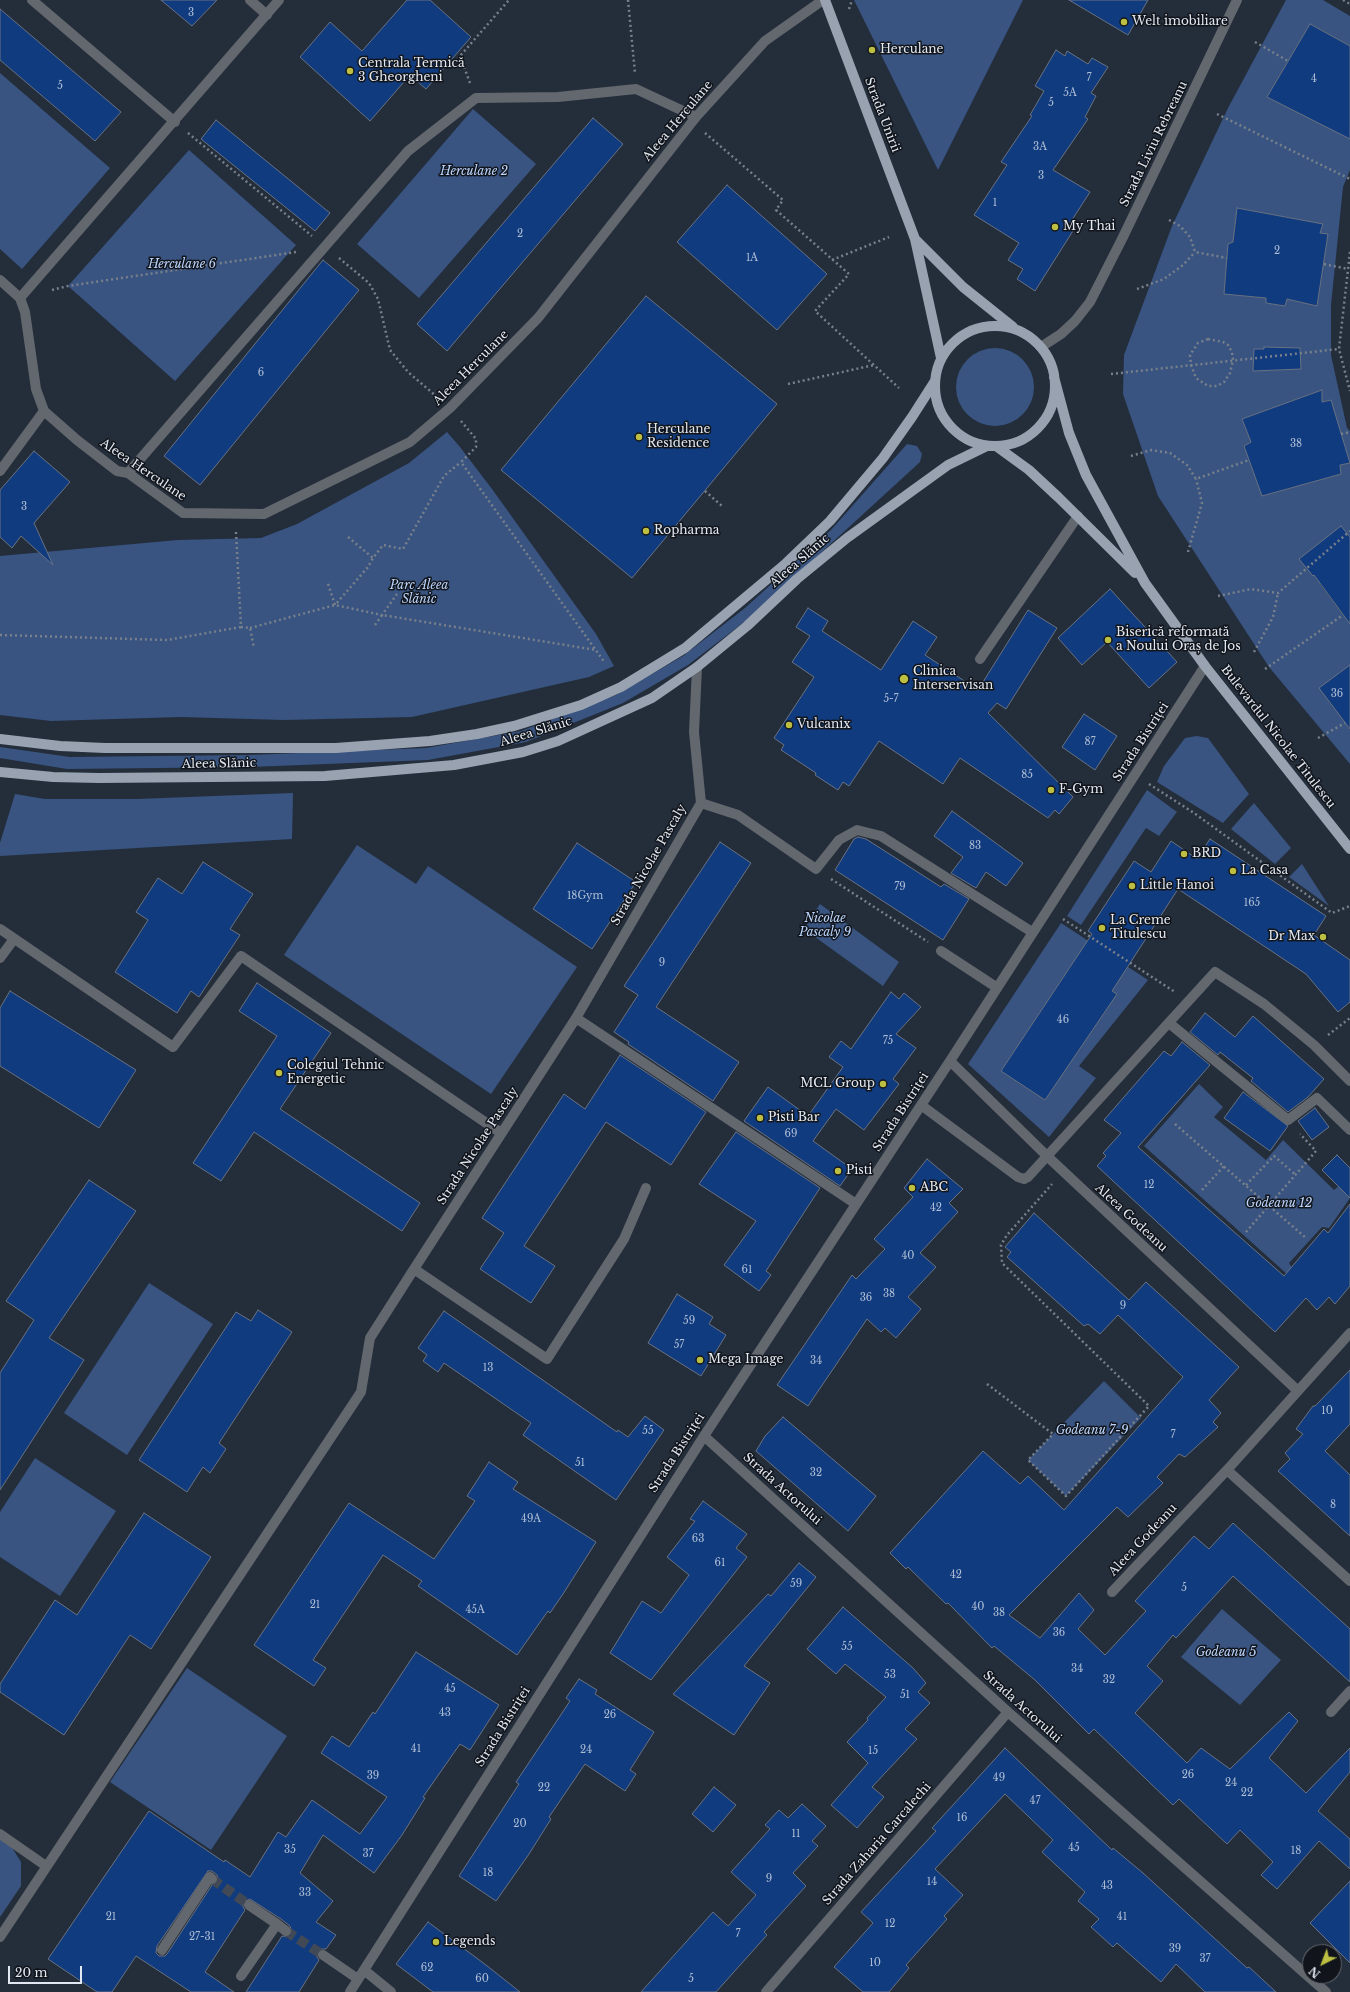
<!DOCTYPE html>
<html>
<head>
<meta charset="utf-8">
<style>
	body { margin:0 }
	#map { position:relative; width:1350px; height:1992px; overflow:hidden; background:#242d3a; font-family:"Libre Baskerville",serif }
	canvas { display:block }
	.north { position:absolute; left:1302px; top:1944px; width:40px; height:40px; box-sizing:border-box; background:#11151b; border:1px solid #656a71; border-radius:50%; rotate:222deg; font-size:11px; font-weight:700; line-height:16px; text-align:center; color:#e3e9f2 }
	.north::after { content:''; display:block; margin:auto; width:14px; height:18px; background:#bdbf43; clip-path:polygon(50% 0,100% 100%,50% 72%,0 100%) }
	.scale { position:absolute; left:8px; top:1966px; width:74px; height:18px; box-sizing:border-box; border:2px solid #e3e9f2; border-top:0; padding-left:5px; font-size:12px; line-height:14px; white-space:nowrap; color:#e3e9f2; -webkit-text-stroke:3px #11151b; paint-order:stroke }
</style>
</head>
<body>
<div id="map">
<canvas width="1350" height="1992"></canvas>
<div class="north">N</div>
<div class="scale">20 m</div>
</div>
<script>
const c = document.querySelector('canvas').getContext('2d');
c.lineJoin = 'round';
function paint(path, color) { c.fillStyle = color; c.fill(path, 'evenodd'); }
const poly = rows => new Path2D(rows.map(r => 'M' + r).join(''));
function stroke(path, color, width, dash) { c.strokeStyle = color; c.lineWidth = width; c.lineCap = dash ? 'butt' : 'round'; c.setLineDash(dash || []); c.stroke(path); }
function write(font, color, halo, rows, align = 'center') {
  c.font = font + ' "Libre Baskerville",serif'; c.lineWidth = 3; c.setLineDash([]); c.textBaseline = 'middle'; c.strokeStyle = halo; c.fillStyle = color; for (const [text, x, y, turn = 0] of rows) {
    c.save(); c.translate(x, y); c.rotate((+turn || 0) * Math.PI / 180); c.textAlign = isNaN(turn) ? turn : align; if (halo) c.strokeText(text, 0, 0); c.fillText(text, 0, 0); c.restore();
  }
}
paint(poly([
	[854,0,1023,0,938,170],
	[1286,0,1323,0,1350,16,1350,46,1310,24,1267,97,1349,138,1350,136,1350,170,1343,187,1331,305,1331,355,1347,428,1350,431,1350,561,1320,584,1350,624,1350,665,1320,688,1350,729,1350,764,1269,667,1158,496,1123,394,1124,355,1172,226,1228,108],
	[1237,208,1323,224,1320,233,1328,234,1317,306,1287,299,1285,306,1266,303,1266,298,1224,294,1228,244,1233,242],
	[1322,390,1322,402,1330,400,1349,463,1340,465,1341,474,1263,496,1244,446,1251,442,1242,419],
	[0,73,110,168,22,269,0,249],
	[473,109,536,164,419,298,357,244],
	[189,150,296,245,175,381,68,286],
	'956 387a39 39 0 1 1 78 0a39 39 0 1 1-78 0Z',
	[447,432,460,447,492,489,596,634,614,666,589,677,412,717,284,720,180,717,51,721,0,715,0,556,178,540,261,538,297,524,409,463],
	[907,444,917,446,922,454,920,462,752,616,688,665,623,703,526,742,428,760,250,767,67,769,0,758,0,747,70,757,249,755,426,748,521,731,616,695,683,656,745,608,831,530],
	[1197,736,1208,738,1249,794,1223,823,1157,782,1164,766,1185,738],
	[1147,790,1177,812,1159,836,1146,828,1081,925,1067,916],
	[293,793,292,839,0,856,0,843,15,794,45,799,137,799],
	[1254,803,1291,848,1275,864,1231,829],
	[357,845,416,884,428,866,577,967,491,1094,284,955],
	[1302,864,1329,906,1289,877],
	[820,904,899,962,883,986,804,929],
	[1061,923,1148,980,1079,1066,1096,1078,1049,1137,968,1064],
	[1072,964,1117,994,1075,1056,1068,1052,1049,1081,1055,1085,1045,1100,1001,1071],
	[1199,1084,1223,1107,1214,1117,1266,1160,1283,1140,1334,1190,1344,1182,1350,1198,1329,1228,1322,1227,1289,1263,1292,1268,1287,1274,1144,1146],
	[149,1283,213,1324,127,1455,64,1413],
	[1104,1381,1141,1418,1066,1496,1028,1460],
	[35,1458,116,1511,60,1596,0,1557,0,1512],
	[1222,1609,1281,1660,1240,1705,1181,1657],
	[187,1668,287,1736,211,1850,110,1782],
	[0,1838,11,1846,21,1862,21,1886,0,1917]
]), '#395481');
const building = poly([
	[161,0,217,0,192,26,161,0],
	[407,0,430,0,471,37,426,89,410,75,370,121,300,57,330,22,362,51,407,0],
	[1069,0,1148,0,1128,35,1069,0],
	[0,9,121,112,95,141,0,60,0,9],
	[1310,24,1350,46,1350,139,1267,97,1310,24],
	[1056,50,1065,56,1067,51,1088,64,1092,58,1108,67,1091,93,1096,96,1085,117,1088,119,1053,170,1090,192,1070,223,1076,226,1035,291,1017,279,1023,269,1008,260,1019,243,974,215,1007,165,1001,162,1032,116,1030,115,1044,91,1035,86,1056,50],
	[593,118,623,144,447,351,417,324,593,118],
	[216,120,330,213,315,231,201,139,216,120],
	[727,185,827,274,777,330,677,242,727,185],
	[1237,208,1323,224,1320,233,1328,234,1317,306,1287,299,1285,306,1266,303,1266,298,1224,294,1228,244,1233,242,1237,208],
	[323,260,359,290,200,485,164,456,323,260],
	[646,296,777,404,632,578,501,470,646,296],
	[1264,347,1300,348,1301,369,1253,371,1254,349,1264,349,1264,347],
	[1322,390,1322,402,1331,400,1350,463,1340,465,1341,474,1262,496,1244,446,1251,442,1242,419,1322,390],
	[34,451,70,482,34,523,53,565,21,536,12,548,0,537,0,490,34,451],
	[1341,526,1350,537,1350,624,1314,575,1313,576,1299,559,1341,526],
	[1110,589,1177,662,1149,688,1107,642,1082,665,1058,638,1110,589],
	[808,608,828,621,822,631,881,670,913,621,937,637,925,655,978,690,1028,610,1057,628,1006,709,997,703,988,713,1073,797,1059,814,1055,810,1048,818,960,758,943,784,879,741,849,786,843,782,838,790,815,775,816,773,781,750,784,745,774,738,814,677,792,662,810,636,796,627,808,608],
	[1350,665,1350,729,1319,688,1350,665],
	[1084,714,1117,736,1095,770,1062,747,1084,714],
	[952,811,1023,863,1006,886,986,872,976,888,951,873,963,857,934,836,952,811],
	[858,837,866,839,941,887,944,884,969,899,943,940,835,870,854,839,858,837],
	[1210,839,1326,916,1314,935,1350,960,1350,1002,1338,1012,1306,974,1178,889,1112,991,1117,994,1045,1100,1001,1071,1092,934,1088,931,1134,861,1151,872,1171,841,1197,859,1210,839],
	[720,842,751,863,656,1007,739,1062,713,1101,628,1044,629,1042,614,1032,638,995,624,986,720,842],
	[577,843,636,882,592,949,533,909,577,843],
	[203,862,253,894,230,929,240,935,199,997,191,991,177,1013,115,972,148,920,136,912,158,878,182,894,203,862],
	[257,983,331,1033,280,1109,420,1203,402,1231,254,1132,221,1181,193,1163,277,1036,239,1011,257,983],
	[10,991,136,1070,99,1128,0,1066,0,1008,10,991],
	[891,992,899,999,904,993,921,1007,896,1034,916,1048,893,1079,899,1084,864,1130,836,1109,813,1141,852,1169,840,1186,744,1121,768,1087,808,1116,843,1067,829,1057,841,1041,851,1049,891,992],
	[1205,1013,1235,1037,1253,1016,1324,1079,1308,1097,1288,1112,1251,1081,1253,1078,1220,1052,1218,1055,1190,1032,1205,1013],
	[1182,1042,1210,1065,1138,1147,1284,1276,1324,1229,1328,1233,1350,1204,1350,1286,1335,1304,1329,1297,1317,1310,1306,1298,1275,1332,1097,1166,1106,1156,1103,1153,1121,1133,1104,1120,1164,1051,1171,1056,1182,1042],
	[620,1055,706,1112,671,1165,606,1122,524,1246,555,1266,531,1303,480,1269,504,1233,482,1218,564,1094,585,1109,620,1055],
	[1243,1092,1288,1126,1270,1151,1224,1118,1243,1092],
	[1315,1108,1329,1127,1312,1140,1298,1121,1315,1108],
	[736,1132,820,1188,766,1271,771,1275,759,1291,724,1265,756,1221,699,1184,736,1132],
	[1337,1155,1350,1168,1350,1198,1322,1170,1337,1155],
	[927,1159,963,1189,949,1203,958,1212,920,1253,936,1267,908,1297,921,1309,896,1338,885,1328,881,1332,867,1319,808,1406,777,1385,852,1275,856,1279,885,1249,874,1239,913,1197,904,1188,927,1159],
	[89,1180,136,1211,49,1338,84,1360,0,1490,0,1373,34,1320,6,1301,89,1180],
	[1034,1213,1129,1300,1146,1282,1239,1367,1209,1400,1221,1413,1213,1422,1218,1427,1185,1457,1179,1454,1157,1477,1163,1483,1128,1517,1117,1507,1009,1615,1040,1638,1079,1593,1094,1610,1078,1629,1105,1655,1146,1611,1135,1601,1194,1536,1209,1549,1233,1523,1350,1629,1350,1682,1233,1576,1176,1638,1173,1635,1147,1666,1163,1681,1135,1713,1187,1763,1201,1748,1230,1769,1289,1712,1298,1721,1269,1758,1306,1793,1350,1748,1350,1772,1318,1811,1350,1839,1350,1869,1319,1841,1277,1889,1261,1875,1273,1862,1240,1830,1227,1844,1179,1799,1173,1805,1094,1729,1089,1734,1035,1680,994,1646,992,1648,948,1603,946,1604,908,1567,906,1569,890,1553,983,1451,1020,1484,1028,1476,1064,1510,1183,1377,1118,1315,1100,1334,1088,1324,1084,1326,1007,1257,1011,1252,1005,1247,1034,1213],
	[677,1294,713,1317,709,1324,726,1335,701,1376,648,1343,677,1294],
	[258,1310,292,1332,219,1443,226,1449,210,1473,203,1467,187,1492,139,1460,236,1312,251,1321,258,1310],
	[444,1311,617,1432,618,1430,628,1437,645,1416,664,1430,616,1500,523,1435,531,1423,444,1363,438,1372,423,1361,427,1355,418,1348,444,1311],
	[1350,1370,1350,1424,1325,1451,1350,1475,1350,1536,1278,1471,1290,1459,1285,1453,1303,1434,1296,1429,1313,1406,1315,1406,1350,1370],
	[783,1417,876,1496,848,1531,756,1451,765,1436,783,1417],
	[489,1462,518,1482,513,1489,596,1542,563,1594,550,1613,548,1611,517,1655,418,1586,422,1581,383,1555,313,1660,326,1668,314,1686,254,1645,349,1503,434,1559,475,1501,467,1496,489,1462],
	[703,1501,747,1534,736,1548,747,1557,651,1680,610,1653,642,1601,661,1613,689,1575,667,1557,695,1521,690,1519,703,1501],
	[144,1513,211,1557,151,1649,130,1635,64,1735,0,1692,0,1684,55,1600,77,1615,144,1513],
	[799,1563,816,1577,744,1666,770,1683,734,1735,673,1694,768,1594,771,1596,799,1563],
	[843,1607,913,1668,926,1683,918,1692,930,1703,905,1729,917,1739,872,1787,884,1797,857,1828,831,1805,868,1763,847,1742,868,1720,867,1718,886,1697,845,1664,836,1674,807,1649,843,1607],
	[416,1652,499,1705,470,1750,460,1744,423,1797,425,1798,402,1835,374,1873,323,1835,300,1873,333,1901,316,1922,336,1935,326,1949,321,1949,317,1952,317,1957,319,1960,299,1992,246,1992,282,1936,289,1937,292,1932,290,1926,281,1919,250,1899,243,1902,243,1907,245,1910,205,1972,234,1992,191,1992,136,1956,112,1992,97,1992,48,1959,149,1811,224,1862,225,1860,250,1877,278,1832,286,1837,312,1800,360,1834,387,1797,321,1753,332,1736,349,1747,373,1712,375,1714,416,1652],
	[208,1871,212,1871,217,1875,218,1878,217,1883,212,1885,167,1954,165,1956,159,1956,156,1953,157,1946,208,1871],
	[579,1679,597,1690,595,1694,654,1732,630,1770,636,1774,625,1791,585,1764,549,1817,551,1819,529,1854,496,1901,459,1876,519,1784,516,1782,570,1701,566,1698,579,1679],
	[1005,1748,1112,1850,1113,1848,1143,1873,1247,1968,1249,1967,1276,1992,1205,1992,1176,1964,1161,1982,1117,1943,1113,1947,1091,1927,1099,1919,1078,1901,1085,1892,1042,1852,1053,1840,1005,1794,935,1869,963,1895,944,1916,947,1919,906,1965,909,1968,889,1992,863,1992,834,1967,873,1923,861,1912,936,1831,932,1828,1005,1748],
	[714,1787,736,1805,713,1832,692,1814,714,1787],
	[802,1804,826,1826,812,1841,818,1846,793,1873,806,1886,764,1932,767,1935,716,1992,641,1992,713,1912,728,1926,756,1895,731,1872,770,1829,765,1825,779,1810,788,1818,802,1804],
	[1350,1881,1350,1963,1310,1923,1350,1881],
	[428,1922,486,1965,520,1992,433,1992,396,1964,428,1922]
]);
paint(building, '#113b7f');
stroke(building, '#687282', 1);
stroke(poly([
	[212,1879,249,1905],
	[286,1931,323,1955]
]), '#414956', 10, [10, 5]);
stroke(poly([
	[628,0,635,73],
	[1343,0,1350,4],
	[849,9,852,0],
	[1255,42,1288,61],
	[470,83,460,56,509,0],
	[1217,114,1350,179],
	[188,133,312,236],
	[705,133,783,200,776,210,849,274,815,311,899,388],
	[1169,220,1180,226,1190,237,1195,252,1227,258],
	[1350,252,1339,349,1350,391],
	[339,258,369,283,378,299,390,350,408,372,436,396],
	[832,260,889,237],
	[1324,264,1348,269],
	[1137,289,1164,279,1183,265,1195,252],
	[52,290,68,286,296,252],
	[1208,339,1223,342,1228,345,1232,352,1233,360,1230,373,1224,382,1217,386,1208,386,1196,378,1191,365,1190,355,1198,343,1208,339],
	[1111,374,1339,349],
	[788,384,874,365],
	[461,421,476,439,476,447,461,462,605,663],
	[1341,434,1350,432],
	[1131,456,1151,450,1170,453,1187,465,1196,479,1249,460],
	[705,491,722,506],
	[236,532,241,627,250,628,254,648],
	[348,537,373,558,383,545,403,549,444,476,461,462],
	[1188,552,1202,503,1196,479],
	[328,584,335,605,368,567,373,558],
	[1218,596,1251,589,1278,593,1350,531],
	[375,625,382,615,596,650],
	[250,628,335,605,382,615,397,594],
	[0,635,167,640,241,627],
	[1254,652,1273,617,1278,593],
	[1265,669,1343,615],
	[1318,738,1345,723],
	[1149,784,1194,813,1332,913,1350,906],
	[831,879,928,942],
	[1063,919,1175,992],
	[1328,1035,1350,1018],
	[1175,1124,1306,1238],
	[1246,1185,1274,1156,1296,1175],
	[1202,1190,1224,1166],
	[1246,1232,1316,1151,1300,1134],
	[987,1384,1053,1434,1028,1460,1066,1496,1149,1406,1002,1263,1001,1245,1007,1235,1052,1184]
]), '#78808b', 2.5, [2, 3]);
stroke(poly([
	[32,0,175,122],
	[250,0,267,15],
	[0,280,20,298,25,312,36,389,44,411,77,440,117,471,128,473,183,513,264,514,410,442,450,408,538,318,696,117,765,41,823,0],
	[20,298,279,0],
	[1041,347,1061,334,1075,321,1090,302,1123,237,1237,0],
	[0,471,44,411],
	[128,473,408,151,476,98,558,97,636,89,696,117],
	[980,659,1078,516],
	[701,803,738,815,816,869,839,840,857,830,881,836,1032,932],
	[0,929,173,1047,241,956,501,1133],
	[941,951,996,987],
	[0,958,14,939],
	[576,1018,856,1204],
	[1169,1023,1288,1120,1317,1098,1350,1130],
	[950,1061,1048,1157,1298,1391],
	[921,1105,1018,1177,1024,1179,1028,1177,1215,972,1264,1004,1314,1045,1350,1081],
	[646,1188,624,1239,547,1359,414,1269,576,1018,701,803,694,732,697,667],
	[704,1436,1008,1712,1326,1992],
	[1227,1470,1350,1581],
	[1112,1592,1227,1470,1350,1333],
	[1331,1712,1350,1691],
	[0,1834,46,1866],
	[249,1905,277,1924],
	[0,1937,361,1392,370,1338,414,1269],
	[162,1950,210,1877,212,1879],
	[323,1955,358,1979],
	[364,1970,391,1992],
	[241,1976,277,1924,286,1931],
	[350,1992,704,1436,950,1061,1205,666],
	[766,1992,1008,1712]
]), '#63676e', 10);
stroke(poly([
	[825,0,915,239,941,358],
	[915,239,963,287,1013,327],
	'935 386a60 60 0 1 1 120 0a60 60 0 1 1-120 0Z',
	[1054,377,1069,433,1086,475,1145,583,1205,666,1350,849],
	[996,446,1029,470,1058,497,1135,573],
	[0,739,60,746,105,748,336,748,430,741,477,734,514,726,581,705,621,687,685,648,784,565,830,521,883,458,912,417,935,381],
	[0,772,53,777,99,778,325,776,454,765,523,752,558,741,652,698,697,667,747,626,797,579,847,538,948,465,987,446]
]), '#99a2b0', 10);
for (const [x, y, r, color] of [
	[1124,22,4,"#bdbf43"],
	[872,50,4,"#bdbf43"],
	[350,71,4,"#bdbf43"],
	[1055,227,4,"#bdbf43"],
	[639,437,4,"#bdbf43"],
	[646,531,4,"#bdbf43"],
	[1108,640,4,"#bdbf43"],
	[904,679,5,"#bdbf43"],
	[789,725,4,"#bdbf43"],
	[1051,790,4,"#bdbf43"],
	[1184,854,4,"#bdbf43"],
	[1233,871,4,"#bdbf43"],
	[1132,886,4,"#bdbf43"],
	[1102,928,4,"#bdbf43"],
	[1323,937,4,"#bdbf43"],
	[279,1073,4,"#bdbf43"],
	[883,1084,4,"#bdbf43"],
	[760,1118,4,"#bdbf43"],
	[838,1171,4,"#bdbf43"],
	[912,1188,4,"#bdbf43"],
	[700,1360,4,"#bdbf43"],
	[436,1942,4,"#bdbf43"]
]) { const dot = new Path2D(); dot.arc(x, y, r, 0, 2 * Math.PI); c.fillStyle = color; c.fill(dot); stroke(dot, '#11151b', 1.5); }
write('10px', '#aebed5', null, [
	["3",191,13],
	["7",1089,78],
	["4",1314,79],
	["5",60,86],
	["5A",1070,93],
	["5",1051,103],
	["3A",1040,147],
	["3",1041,176],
	["1",995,203],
	["2",520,234],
	["2",1277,251],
	["1A",752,258],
	["6",261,373],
	["38",1296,444],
	["3",24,507],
	["36",1337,694],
	["5-7",891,699],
	["87",1090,742],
	["85",1027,775],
	["83",975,846],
	["79",900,887],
	["18Gym",585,896],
	["165",1252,903],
	["9",662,963],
	["46",1063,1020],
	["75",888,1041],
	["69",791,1134],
	["12",1149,1185],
	["42",936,1208],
	["40",908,1256],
	["61",747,1270],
	["38",889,1294],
	["36",866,1298],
	["9",1123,1306],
	["59",689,1321],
	["57",679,1345],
	["34",816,1361],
	["13",488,1368],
	["10",1327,1411],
	["55",648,1431],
	["7",1173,1435],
	["51",580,1463],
	["32",816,1473],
	["8",1333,1505],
	["49A",531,1519],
	["63",698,1539],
	["61",720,1563],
	["42",956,1575],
	["59",796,1584],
	["5",1184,1588],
	["21",315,1605],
	["40",978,1607],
	["45A",475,1610],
	["38",999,1613],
	["36",1059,1633],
	["55",847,1647],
	["34",1077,1669],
	["53",890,1675],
	["32",1109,1680],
	["45",450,1689],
	["51",905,1695],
	["43",445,1713],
	["26",610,1715],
	["41",416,1749],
	["24",586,1750],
	["15",873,1751],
	["26",1188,1775],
	["39",373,1776],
	["49",999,1778],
	["24",1231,1783],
	["22",544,1788],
	["22",1247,1793],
	["47",1035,1801],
	["16",962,1818],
	["20",520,1824],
	["11",796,1834],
	["45",1074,1848],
	["35",290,1850],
	["18",1296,1851],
	["37",368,1854],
	["18",488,1873],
	["9",769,1879],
	["14",932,1882],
	["43",1107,1886],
	["33",305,1893],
	["21",111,1917],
	["41",1122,1917],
	["12",890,1924],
	["7",738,1934],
	["27-31",202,1937],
	["39",1175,1949],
	["37",1205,1959],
	["10",875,1963],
	["62",427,1968],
	["60",482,1979],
	["5",691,1979]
]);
write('12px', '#e3e9f2', '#11151b', [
	["Welt imobiliare",1132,22],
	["Herculane",880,50],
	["Centrala Termică",358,64],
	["3 Gheorgheni",358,78],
	["My Thai",1063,227],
	["Herculane",647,430],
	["Residence",647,444],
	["Ropharma",654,531],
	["Biserică reformată",1116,633],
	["a Noului Oraș de Jos",1116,647],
	["Clinica",913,672],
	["Interservisan",913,686],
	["Vulcanix",797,725],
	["F-Gym",1059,790],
	["BRD",1192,854],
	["La Casa",1241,871],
	["Little Hanoi",1140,886],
	["La Creme",1110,921],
	["Titulescu",1110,935],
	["Dr Max",1315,937,"right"],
	["Colegiul Tehnic",287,1066],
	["Energetic",287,1080],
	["MCL Group",875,1084,"right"],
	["Pisti Bar",768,1118],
	["Pisti",846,1171],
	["ABC",920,1188],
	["Mega Image",708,1360],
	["Legends",444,1942]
], 'left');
write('12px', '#e3e9f2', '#11151b', [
	["Strada Unirii",882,115,69],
	["Aleea Herculane",678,121,-50],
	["Strada Liviu Rebreanu",1154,144,-64],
	["Aleea Herculane",471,368,-45],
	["Aleea Herculane",143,470,34],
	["Aleea Slănic",800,561,-41],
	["Aleea Slănic",536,732,-17],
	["Bulevardul Nicolae Titulescu",1278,737,52],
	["Strada Bistriței",1141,742,-57],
	["Aleea Slănic",219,764,-1],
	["Strada Nicolae Pascaly",649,865,-60],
	["Strada Bistriței",901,1112,-57],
	["Strada Nicolae Pascaly",478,1146,-57],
	["Aleea Godeanu",1131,1218,43],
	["Strada Bistriței",677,1453,-57],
	["Strada Actorului",782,1489,42],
	["Aleea Godeanu",1143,1540,-47],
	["Strada Actorului",1022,1707,42],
	["Strada Bistriței",503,1727,-58],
	["Strada Zaharia Carcalechi",877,1844,-49]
]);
write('italic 12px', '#bcd5fd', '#11151b', [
	["Herculane 2",474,172],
	["Herculane 6",182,265],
	["Parc Aleea",419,586],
	["Slănic",419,600],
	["Nicolae",825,919],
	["Pascaly 9",825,933],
	["Godeanu 12",1279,1204],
	["Godeanu 7-9",1092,1431],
	["Godeanu 5",1226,1653]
]);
</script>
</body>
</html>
